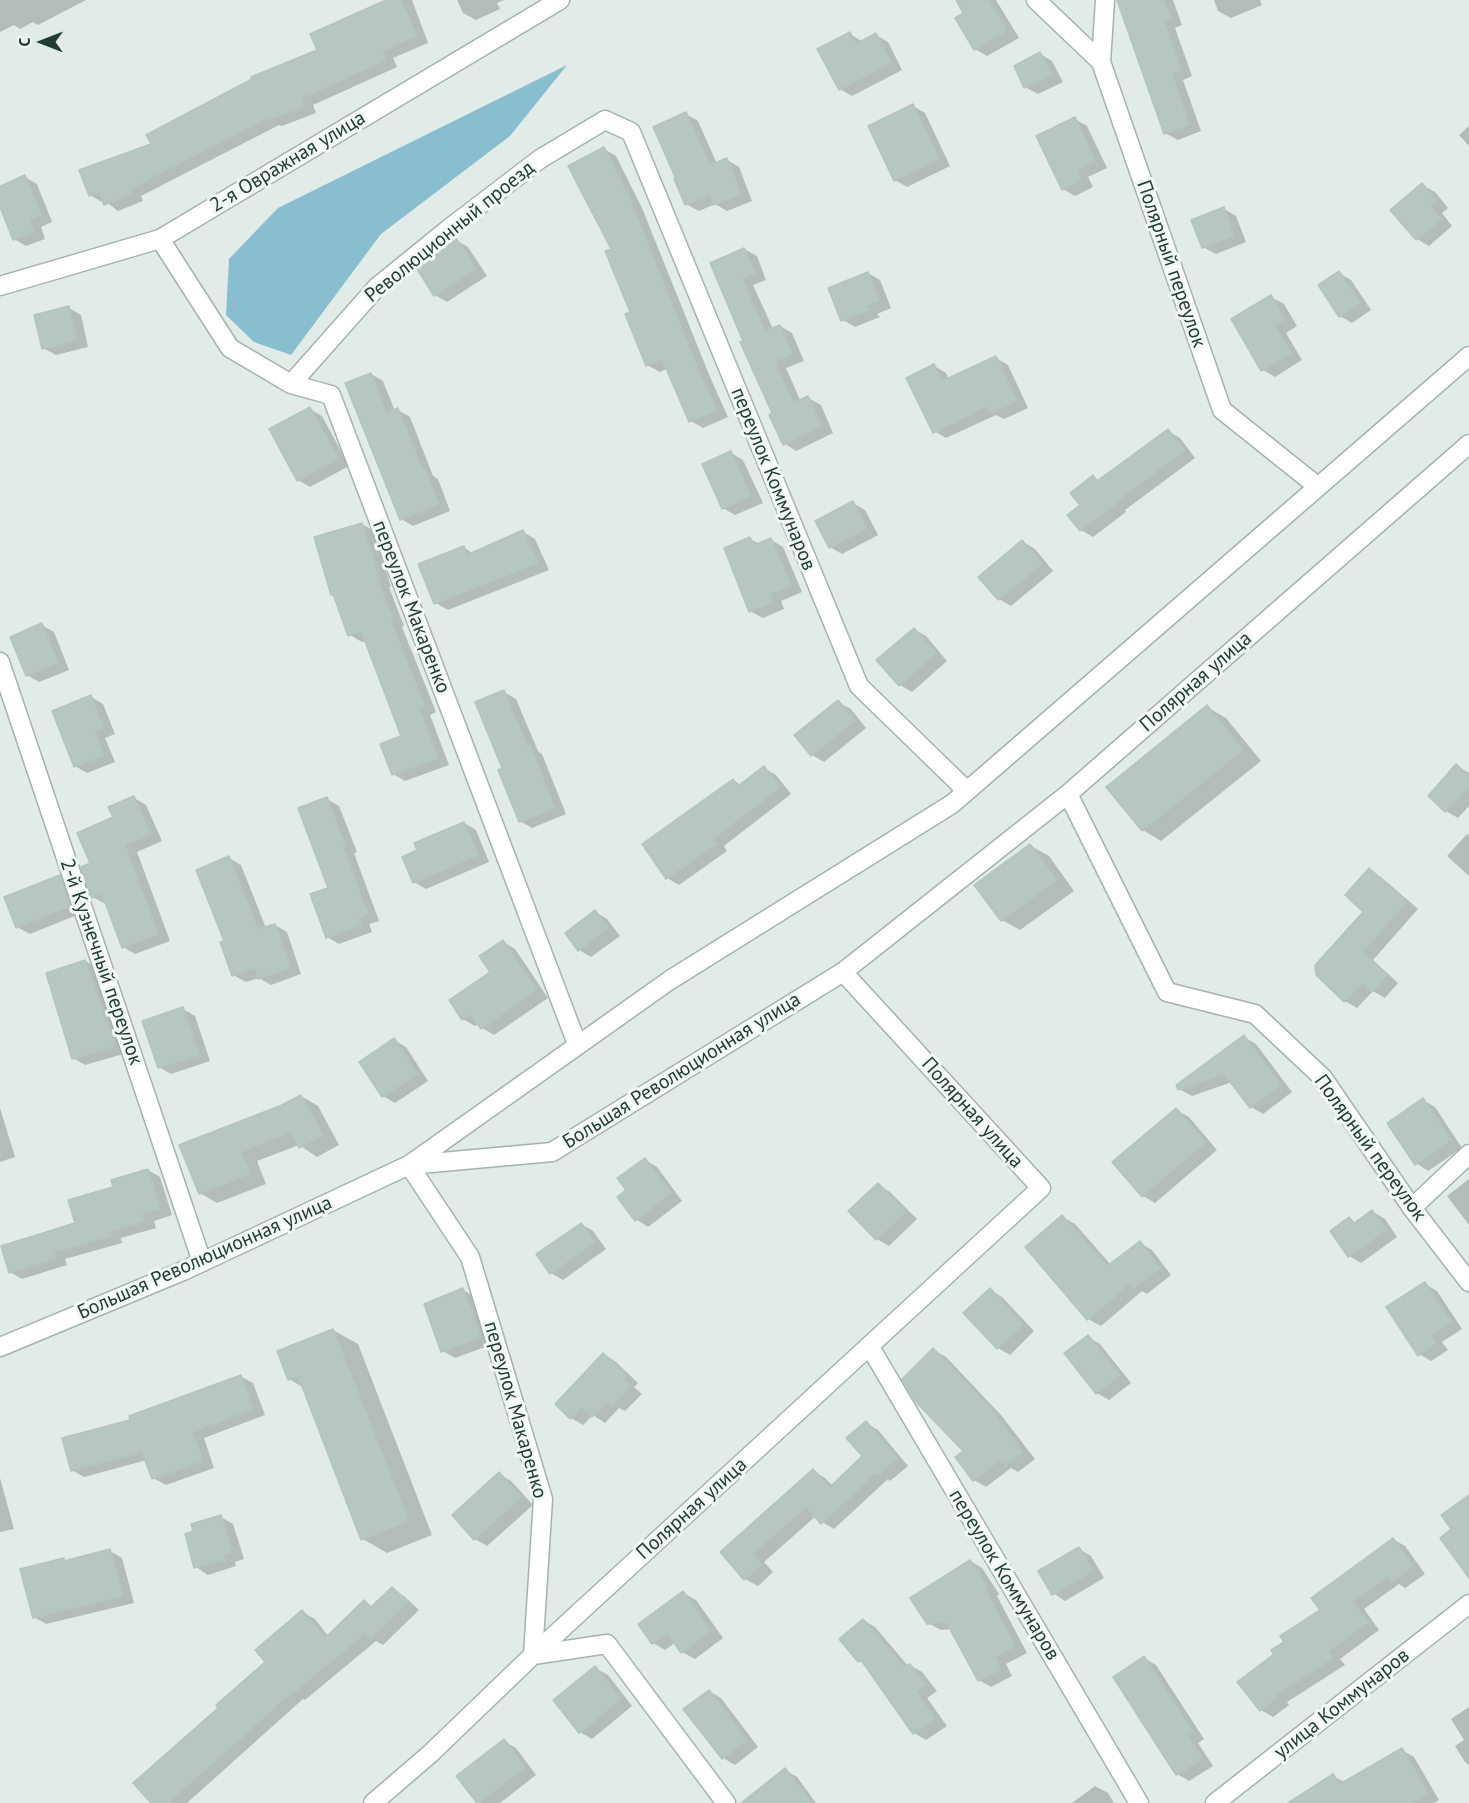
<!DOCTYPE html>
<html>
<head>
<meta charset="utf-8">
<style>
	body { margin:0 }
	#map { position:relative; width:1469px; height:1803px; overflow:hidden; background:#e1ebe8; font-family:"PT Sans",sans-serif }
	canvas { display:block }
	.north { position:absolute; left:12px; top:12px; width:60px; height:60px; -webkit-text-stroke:4px #f1f8f5; paint-order:stroke; rotate:270deg; font-size:16px; font-weight:700; line-height:24px; text-align:center; color:#213c37 }
	.north::after { content:''; display:block; margin:auto; width:21px; height:27px; background:#213c37; clip-path:polygon(50% 0,100% 100%,50% 72%,0 100%) }
</style>
</head>
<body>
<div id="map">
<canvas width="1469" height="1803"></canvas>
<div class="north">С</div>
</div>
<script>
const c = document.querySelector('canvas').getContext('2d');
c.lineJoin = 'round';
function paint(path, color) { c.fillStyle = color; c.fill(path, 'evenodd'); }
const poly = rows => new Path2D(rows.map(r => 'M' + r).join(''));
function stroke(path, color, width, dash) { c.strokeStyle = color; c.lineWidth = width; c.lineCap = dash ? 'butt' : 'round'; c.setLineDash(dash || []); c.stroke(path); }
function write(font, color, halo, rows, align = 'center') {
  c.font = font + ' "PT Sans",sans-serif'; c.lineWidth = 6; c.setLineDash([]); c.textBaseline = 'middle'; c.strokeStyle = halo; c.fillStyle = color; for (const [text, x, y, turn = 0] of rows) {
    c.save(); c.translate(x, y); c.rotate((+turn || 0) * Math.PI / 180); c.textAlign = isNaN(turn) ? turn : align; if (halo) c.strokeText(text, 0, 0); c.fillText(text, 0, 0); c.restore();
  }
}
paint(poly([
	[567,65,510,136,381,234,291,355,254,342,226,315,229,259,278,208]
]), '#89bed0');
paint(poly([
	[0,0,86,0,38,25,33,22,20,29,14,25,0,32],
	[386,0,412,0,428,43,393,58,397,67,313,105,316,113,282,126,279,125,141,196,143,201,118,211,105,201,102,202,90,195,153,144,319,51,312,35],
	[457,0,504,0,497,3,500,9,476,20,463,13],
	[967,0,996,0,1019,38,987,56,975,49,965,13],
	[1120,0,1173,0,1182,25,1175,28,1192,76,1183,80,1201,131,1178,140,1165,133],
	[1214,0,1260,0,1262,5,1231,18,1218,11],
	[850,34,863,42,876,35,888,42,902,70,852,96,840,89],
	[1040,54,1052,61,1063,82,1038,94,1025,87,1016,67],
	[913,106,925,113,950,166,907,187,895,180],
	[686,114,698,121,717,164,727,160,739,167,752,201,727,211,715,204,699,211,686,204],
	[1075,119,1087,126,1107,168,1088,177,1093,187,1075,196,1063,189],
	[1469,126,1469,146,1459,135],
	[604,149,616,156,642,208,710,377,728,417,703,428,691,421,668,368,660,372,647,365,613,249],
	[25,177,37,184,52,222,41,227,45,239,26,246,14,239,0,203,0,187],
	[1422,185,1435,192,1448,208,1442,213,1452,226,1429,246,1417,239],
	[1224,209,1236,216,1246,242,1216,254,1203,247],
	[456,240,468,247,487,276,447,302,435,295],
	[744,249,757,256,766,280,753,285,773,329,780,326,792,333,804,361,786,368,801,402,808,398,821,405,833,433,796,451,784,443,745,341,712,263],
	[868,273,880,280,891,308,877,314,880,317,855,327,843,320],
	[1339,273,1351,280,1371,310,1352,323,1340,316],
	[1271,297,1284,304,1297,326,1286,333,1302,360,1275,377,1263,370],
	[69,308,81,315,88,347,56,355,43,348],
	[996,358,1008,365,1028,408,1004,419,996,415,946,438,934,431,934,366,946,373,949,380],
	[371,374,383,381,395,411,398,410,410,417,433,476,438,479,450,511,413,526,401,519],
	[310,409,322,416,349,466,310,487,298,480],
	[1168,431,1180,438,1195,458,1125,510,1126,512,1093,537,1081,530,1069,515,1082,505,1093,477,1100,481],
	[731,453,743,460,763,503,735,515,723,508],
	[853,503,865,510,878,535,842,554,830,547],
	[362,524,374,531,391,587,389,587,404,626,402,627,436,712,430,715,449,765,405,781,393,774,403,737,366,641,362,642,350,635],
	[523,532,535,539,549,570,448,610,436,603,463,547,474,554],
	[750,539,760,544,771,540,783,547,802,592,781,601,784,609,763,618,750,611],
	[1023,542,1035,549,1053,571,1011,606,999,599],
	[41,625,54,632,69,670,39,682,27,675],
	[914,629,926,636,947,661,912,692,900,685],
	[504,692,516,699,538,751,542,754,566,814,532,828,520,821,504,769],
	[91,697,103,704,115,734,105,738,115,762,87,773,75,766],
	[838,702,851,709,866,728,824,762,812,755],
	[1207,707,1226,718,1261,761,1161,841,1143,830],
	[1457,766,1469,773,1469,806,1458,818,1446,811,1430,796],
	[764,768,776,775,791,794,724,846,727,851,679,885,667,878,733,780,741,785],
	[134,798,146,805,162,841,137,852,170,941,135,954,123,947,107,903,105,904,93,897,92,864,115,818],
	[327,799,339,806,357,852,354,853,379,921,369,924,372,932,339,944,327,937,329,888],
	[464,823,476,830,489,862,426,889,414,882],
	[1467,834,1469,835,1469,876,1447,856],
	[1031,846,1049,856,1074,891,1020,930,1002,920],
	[229,858,241,865,266,928,275,925,287,932,301,974,271,985,259,978,246,982,233,975,226,942],
	[1369,870,1381,877,1418,909,1373,960,1398,983,1385,998,1373,991,1357,1008,1345,1001,1317,975,1365,912],
	[60,877,72,884,82,913,30,934,17,927],
	[595,912,607,919,620,936,591,957,579,950],
	[503,942,515,949,548,998,494,1035,482,1028,479,1023,475,1026,463,1019,492,973],
	[85,961,97,968,127,1053,85,1065,73,1058],
	[183,1009,195,1016,210,1061,171,1074,159,1067],
	[1244,1037,1256,1044,1292,1092,1263,1114,1251,1107,1232,1082,1192,1096,1179,1089],
	[394,1040,406,1047,428,1081,395,1103,383,1096],
	[301,1096,318,1106,339,1145,317,1157,299,1145,257,1161,266,1184,217,1203,200,1193,283,1106],
	[1423,1100,1435,1107,1462,1148,1428,1171,1416,1163],
	[0,1108,15,1157,0,1162],
	[1176,1110,1189,1117,1217,1150,1155,1203,1143,1196],
	[645,1160,657,1167,682,1201,648,1227,636,1219],
	[148,1170,160,1177,172,1215,154,1221,156,1228,121,1238,122,1243,65,1259,67,1265,22,1279,10,1272,77,1224,115,1188],
	[1469,1179,1469,1225,1447,1196],
	[878,1185,890,1192,917,1219,889,1246,877,1239,850,1211],
	[1373,1212,1385,1219,1397,1237,1361,1263,1349,1256,1349,1219,1356,1223],
	[1063,1217,1075,1224,1111,1265,1140,1243,1152,1250,1171,1275,1147,1294,1142,1291,1101,1326,1088,1319,1027,1247],
	[581,1224,593,1231,606,1249,563,1280,551,1273],
	[1425,1284,1437,1291,1462,1329,1442,1342,1448,1350,1431,1361,1419,1354],
	[463,1290,475,1297,493,1344,455,1358,443,1351],
	[990,1290,1002,1297,1034,1331,1010,1355,998,1348],
	[333,1330,358,1344,432,1535,387,1553,363,1539,304,1388,289,1379],
	[1088,1337,1100,1344,1131,1383,1109,1400,1097,1393],
	[934,1350,946,1357,1001,1415,1035,1459,1018,1472,1011,1468,986,1487,974,1480],
	[604,1354,616,1362,638,1383,634,1387,642,1394,625,1411,619,1408,605,1423,593,1415,583,1425,571,1418],
	[240,1376,253,1383,265,1415,204,1438,214,1468,166,1485,153,1478,147,1460,84,1477,72,1470,132,1421],
	[866,1423,878,1430,908,1466,890,1481,888,1479,834,1529,822,1522,816,1516,764,1562,773,1572,758,1586,745,1579,722,1552,813,1471,825,1478,833,1486,864,1457],
	[499,1474,511,1481,533,1505,487,1546,475,1539,454,1515],
	[0,1478,14,1529,0,1532],
	[221,1517,233,1524,244,1559,235,1562,236,1566,208,1575,196,1567],
	[1393,1539,1405,1546,1425,1574,1405,1588,1399,1584,1364,1609,1379,1630,1340,1659,1345,1665,1287,1702,1289,1705,1273,1717,1261,1710,1276,1654],
	[1079,1549,1091,1556,1104,1578,1065,1601,1053,1593],
	[110,1551,122,1558,134,1603,46,1624,34,1617,63,1560,68,1562],
	[970,1561,982,1568,999,1594,997,1596,1027,1653,1006,1664,1012,1676,991,1687,979,1680,951,1629,941,1630,928,1623],
	[392,1589,404,1596,419,1610,383,1645,376,1641,305,1700,303,1699,187,1803,153,1803,220,1708,267,1662,302,1612,315,1619,328,1636,364,1602,374,1607],
	[683,1593,696,1600,723,1638,695,1659,682,1652,676,1642,665,1650,653,1643],
	[863,1620,875,1627,908,1666,910,1665,922,1672,937,1691,927,1698,947,1726,926,1740,914,1733,866,1665,859,1661],
	[1144,1658,1156,1665,1204,1739,1198,1743,1213,1766,1189,1781,1177,1774],
	[595,1668,608,1675,632,1706,592,1739,580,1732],
	[709,1691,721,1698,758,1747,735,1765,723,1758],
	[1469,1707,1469,1765,1465,1762,1455,1746,1464,1740,1451,1719],
	[504,1741,516,1748,536,1775,500,1803,478,1803],
	[1402,1750,1414,1757,1439,1800,1434,1803,1293,1803,1333,1776,1346,1783],
	[785,1770,797,1777,816,1803,760,1803],
	[1095,1786,1108,1793,1114,1803,1072,1803]
]), '#0003');
const building = poly([
	[386,0,401,0,417,36,382,51,386,60,302,98,305,106,268,120,267,118,130,189,131,194,104,205,100,192,89,196,79,170,151,144,146,135,252,79,251,77,317,50,310,34,386,0],
	[956,0,989,0,1007,30,974,50,955,18,963,13,956,0],
	[1117,0,1164,0,1171,19,1164,21,1181,70,1172,73,1189,125,1164,134,1117,0],
	[850,32,856,44,876,33,891,63,839,90,817,49,850,32],
	[1040,52,1052,75,1024,88,1014,66,1040,52],
	[913,104,939,159,894,181,868,126,913,104],
	[686,112,710,165,727,158,741,194,713,205,710,195,685,205,674,179,676,179,653,127,686,112],
	[1075,117,1095,161,1077,170,1081,180,1062,190,1036,136,1075,117],
	[604,147,630,199,698,369,717,410,689,422,662,359,646,366,625,314,630,312,605,251,611,249,568,166,604,147],
	[25,175,41,215,29,220,34,232,13,240,0,207,0,186,25,175],
	[1422,183,1436,200,1430,206,1441,219,1416,240,1390,210,1422,183],
	[1224,207,1234,236,1202,248,1191,220,1224,207],
	[456,238,476,269,434,296,417,269,456,238],
	[744,248,755,273,742,278,765,331,780,325,792,354,775,362,793,403,808,396,822,426,783,445,769,415,772,413,740,342,743,341,710,263,744,248],
	[1339,271,1360,303,1339,317,1318,285,1339,271],
	[868,272,879,301,866,306,869,310,841,321,828,288,868,272],
	[1271,295,1285,319,1275,325,1291,353,1261,371,1231,319,1271,295],
	[69,306,77,340,42,349,34,315,69,306],
	[996,356,1017,401,990,413,987,406,933,433,906,378,934,364,942,381,996,356],
	[371,373,386,413,398,408,423,471,425,470,439,504,400,520,345,383,371,373],
	[310,407,338,459,297,481,269,429,310,407],
	[1168,429,1184,451,1114,503,1115,504,1080,531,1067,515,1080,505,1070,493,1093,475,1097,481,1168,429],
	[731,451,751,496,722,509,702,464,731,451],
	[853,501,867,528,829,548,815,521,853,501],
	[362,523,380,580,378,581,393,619,390,620,425,706,419,708,438,758,392,775,380,744,401,736,361,631,348,636,333,594,331,595,314,537,362,523],
	[523,530,538,563,434,604,418,564,464,546,467,555,523,530],
	[750,537,754,545,771,538,791,585,770,594,773,602,749,612,724,548,750,537],
	[1022,540,1042,564,998,600,978,577,1022,540],
	[42,623,58,663,26,676,10,637,42,623],
	[914,628,936,653,899,686,876,660,914,628],
	[504,690,527,746,530,745,555,808,519,822,498,770,502,768,475,702,504,690],
	[91,695,103,727,94,731,104,755,74,767,52,711,91,695],
	[838,700,855,721,811,756,794,735,838,700],
	[1207,705,1243,750,1142,831,1106,787,1207,705],
	[1456,764,1469,776,1469,786,1445,812,1428,796,1456,764],
	[764,766,780,787,713,839,716,844,666,879,642,844,733,779,738,786,764,766],
	[134,796,151,834,125,845,158,934,122,948,102,894,91,898,81,867,90,863,77,833,113,817,108,807,134,796],
	[327,797,345,845,343,846,368,914,358,918,361,925,326,938,310,894,328,888,298,808,327,797],
	[464,822,478,855,413,883,402,857,417,850,414,843,464,822],
	[1030,844,1057,880,1001,921,974,885,1030,844],
	[229,856,258,929,275,924,290,968,258,979,255,968,232,976,220,942,224,941,196,870,229,856],
	[1369,868,1407,902,1362,952,1387,975,1372,992,1362,983,1344,1002,1316,975,1315,965,1363,912,1345,895,1369,868],
	[60,875,70,906,16,928,4,897,60,875],
	[595,910,608,928,578,951,565,933,595,910],
	[503,940,537,990,481,1029,470,1014,462,1020,449,1000,490,972,479,956,503,940],
	[85,960,115,1046,72,1059,46,973,85,960],
	[183,1007,199,1055,158,1068,142,1021,183,1007],
	[1244,1035,1281,1085,1250,1108,1224,1074,1178,1090,1176,1085,1244,1035],
	[394,1038,417,1074,382,1097,359,1062,394,1038],
	[301,1095,323,1135,299,1148,290,1132,241,1152,250,1174,199,1194,179,1145,282,1105,301,1095],
	[1423,1098,1451,1140,1415,1165,1387,1123,1423,1098],
	[1176,1108,1205,1142,1142,1197,1112,1162,1176,1108],
	[645,1158,671,1193,635,1221,617,1197,626,1190,617,1178,645,1158],
	[148,1169,160,1209,142,1214,144,1221,109,1232,111,1236,54,1252,56,1258,9,1273,1,1246,75,1223,68,1200,113,1187,111,1180,148,1169],
	[878,1183,906,1212,876,1240,848,1211,878,1183],
	[1372,1210,1386,1230,1348,1257,1330,1231,1349,1217,1354,1223,1372,1210],
	[1062,1215,1107,1266,1140,1241,1160,1268,1134,1288,1130,1283,1087,1320,1025,1247,1062,1215],
	[581,1223,595,1242,550,1274,536,1254,581,1223],
	[1425,1282,1451,1322,1431,1335,1436,1343,1418,1356,1386,1307,1425,1282],
	[463,1288,481,1337,441,1352,424,1304,463,1288],
	[990,1288,1023,1324,997,1349,963,1313,990,1288],
	[333,1329,409,1521,361,1540,298,1376,288,1380,277,1351,333,1329],
	[1088,1335,1120,1375,1096,1394,1064,1353,1088,1335],
	[933,1348,989,1406,1023,1452,1005,1466,1000,1460,973,1481,955,1457,963,1451,915,1401,902,1379,933,1348],
	[603,1353,627,1375,623,1379,631,1386,612,1406,608,1401,592,1417,582,1407,570,1419,555,1404,603,1353],
	[241,1375,253,1409,192,1432,203,1461,152,1479,142,1452,71,1471,62,1438,130,1420,129,1416,241,1375],
	[866,1421,897,1458,877,1475,875,1473,821,1524,806,1507,753,1554,762,1565,744,1580,720,1552,813,1469,830,1487,862,1456,846,1438,866,1421],
	[499,1472,521,1497,474,1540,452,1515,499,1472],
	[1469,1495,1469,1578,1440,1538,1451,1529,1441,1515,1469,1495],
	[221,1515,232,1553,223,1555,225,1560,194,1568,185,1534,193,1531,191,1524,221,1515],
	[1393,1538,1413,1566,1392,1582,1388,1576,1353,1602,1368,1622,1329,1651,1333,1658,1276,1695,1278,1697,1260,1711,1237,1682,1274,1654,1271,1650,1284,1642,1280,1636,1320,1610,1311,1598,1393,1538],
	[1079,1547,1093,1571,1052,1595,1038,1571,1079,1547],
	[110,1549,123,1596,33,1618,20,1569,64,1558,64,1561,110,1549],
	[970,1560,988,1587,985,1589,1015,1646,995,1657,1001,1669,978,1681,946,1622,927,1624,910,1598,970,1560],
	[392,1587,408,1602,370,1639,365,1633,292,1694,291,1693,168,1803,151,1803,133,1783,218,1708,216,1705,265,1662,255,1650,302,1610,325,1638,364,1600,371,1607,392,1587],
	[683,1591,711,1631,681,1653,667,1633,652,1644,638,1624,683,1591],
	[863,1619,904,1667,910,1664,926,1684,916,1691,935,1719,913,1734,861,1660,858,1662,839,1639,863,1619],
	[1144,1656,1193,1732,1187,1735,1202,1759,1176,1775,1113,1677,1144,1656],
	[595,1666,621,1699,579,1733,553,1700,595,1666],
	[709,1690,747,1740,722,1759,683,1709,709,1690],
	[504,1739,525,1767,479,1803,477,1803,456,1776,504,1739],
	[1402,1748,1428,1793,1410,1803,1288,1803,1333,1774,1340,1784,1402,1748],
	[785,1768,812,1803,741,1803,785,1768]
]);
paint(building, '#b6c6c1');
stroke(building, '#b3c5bf', 1.5);
const minor = poly([
	[1036,0,1101,62],
	[1105,0,1101,62,1222,410,1317,486],
	[160,239,230,348,291,384,331,395,577,1044],
	[0,286,160,239,560,0],
	[291,384,377,287,451,227,540,159,605,120,631,132,859,686,967,791],
	[0,662,202,1262],
	[1068,794,1167,992,1255,1014,1323,1078,1412,1208,1469,1282],
	[1412,1208,1469,1154],
	[870,1347,1139,1803],
	[373,1803,430,1754,533,1655,1041,1188,843,972],
	[726,1803,607,1644,533,1655,543,1499,470,1257,409,1165,552,1152,843,972,1068,794,1469,444],
	[1215,1803,1469,1604]
]);
const tertiary = poly([
	[0,1347,183,1271,409,1165,670,980,952,804,1469,356]
]);
stroke(minor, '#a4b3af', 21);
stroke(tertiary, '#a4b3af', 21);
stroke(minor, '#fff', 18);
stroke(tertiary, '#fff', 18);
write('20px', '#213c37', '#f1f8f5', [
	["2-я Овражная улица",288,162,-31],
	["Революционный проезд",450,232,-39],
	["Полярный переулок",1171,264,71],
	["переулок Коммунаров",773,479,68],
	["переулок Макаренко",411,607,69],
	["Полярная улица",1196,682,-41],
	["2-й Кузнечный переулок",101,962,71],
	["Большая Революционная улица",682,1071,-32],
	["Полярная улица",972,1113,48],
	["Полярный переулок",1370,1148,54],
	["Большая Революционная улица",205,1258,-24],
	["переулок Макаренко",515,1410,74],
	["Полярная улица",692,1509,-42],
	["переулок Коммунаров",1004,1575,59],
	["улица Коммунаров",1342,1704,-38]
]);
</script>
</body>
</html>
